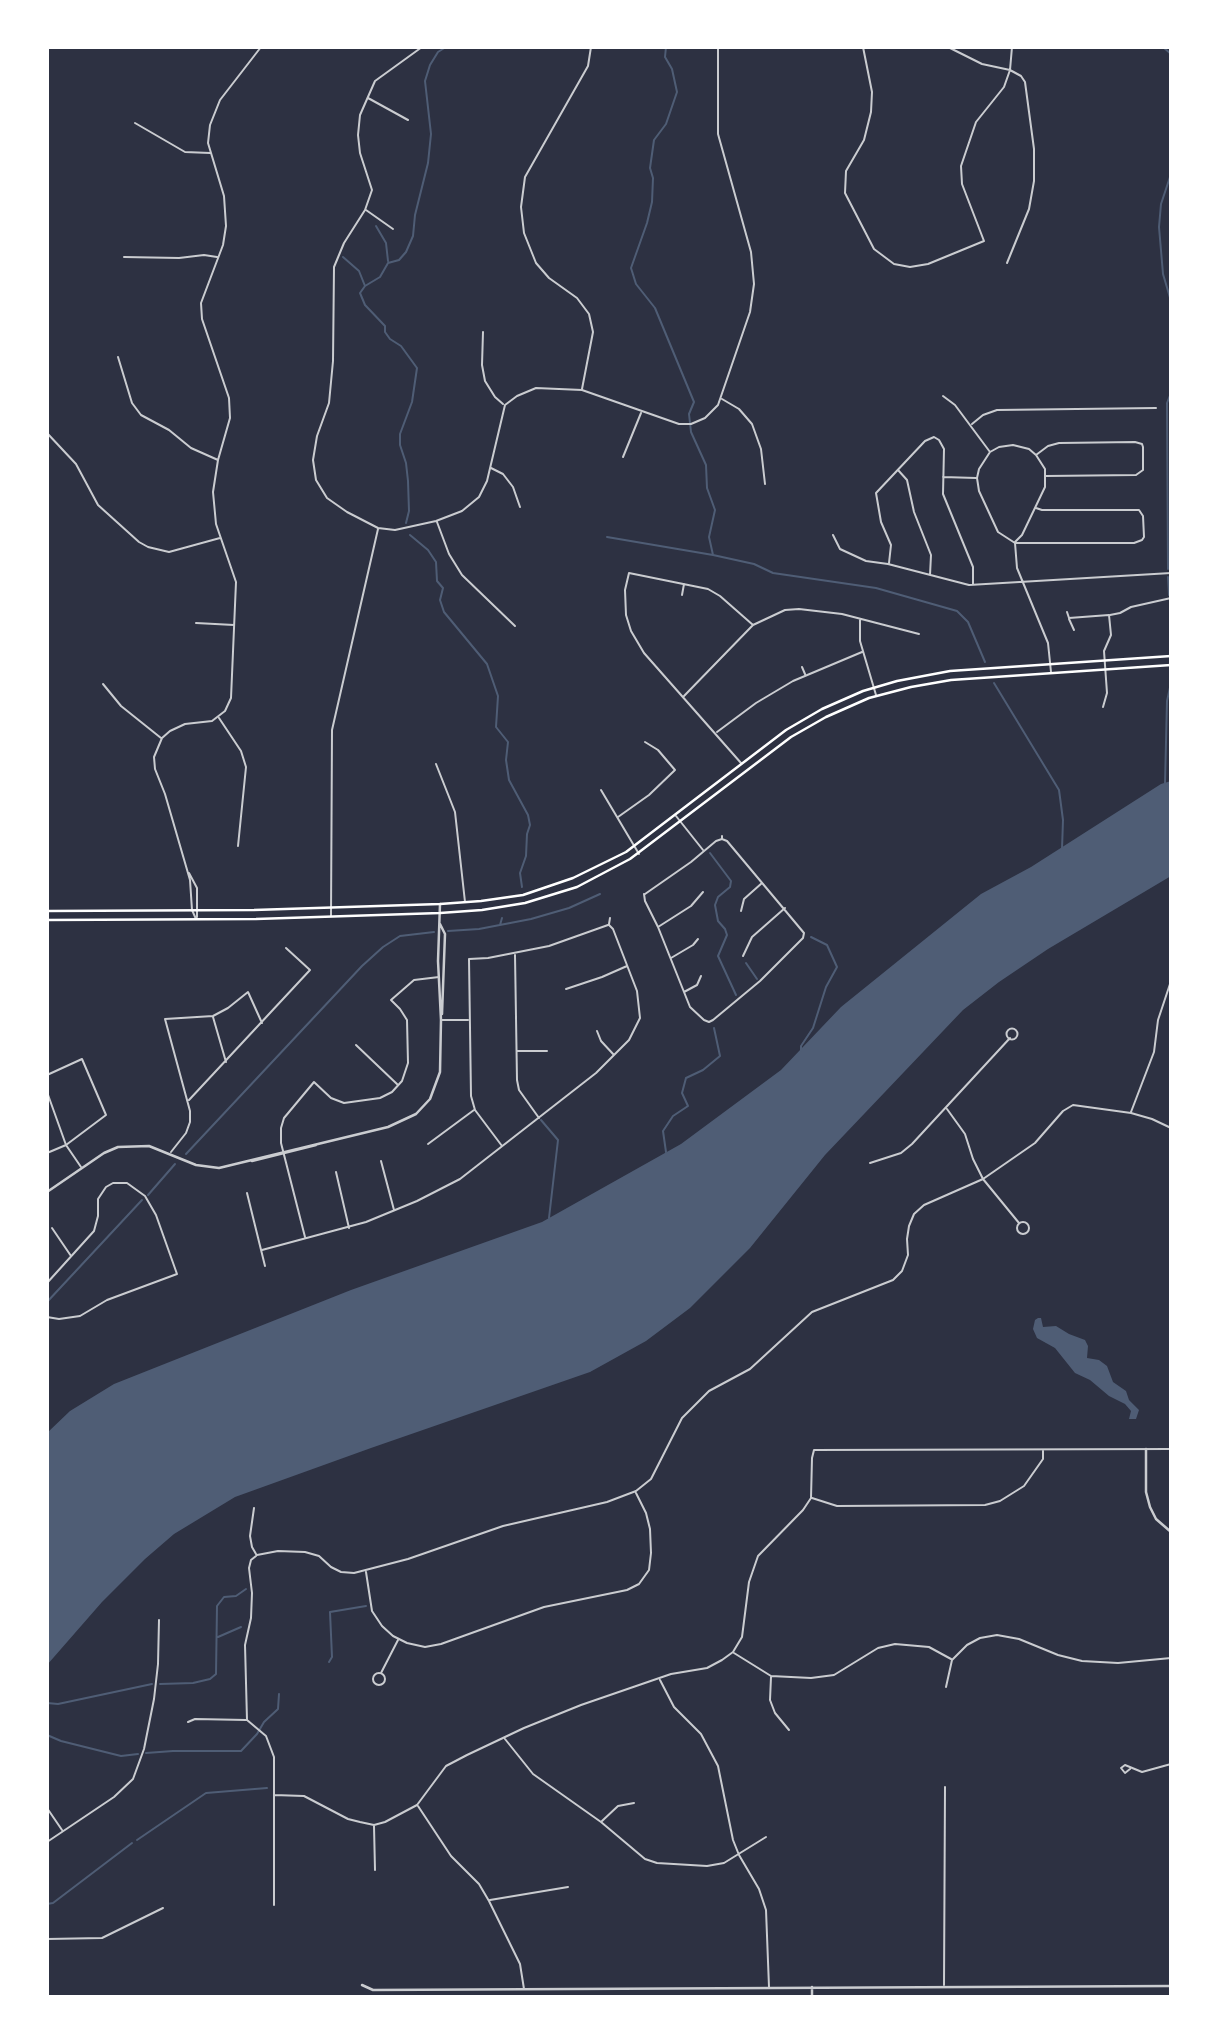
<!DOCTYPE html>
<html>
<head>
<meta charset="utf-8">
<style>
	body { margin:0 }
	#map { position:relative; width:1218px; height:2044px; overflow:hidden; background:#2d3142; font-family:"Space Grotesk",sans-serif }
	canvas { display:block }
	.frame { position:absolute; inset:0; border:49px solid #fff; pointer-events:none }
</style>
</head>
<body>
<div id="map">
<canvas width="1218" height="2044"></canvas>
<div class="frame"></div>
</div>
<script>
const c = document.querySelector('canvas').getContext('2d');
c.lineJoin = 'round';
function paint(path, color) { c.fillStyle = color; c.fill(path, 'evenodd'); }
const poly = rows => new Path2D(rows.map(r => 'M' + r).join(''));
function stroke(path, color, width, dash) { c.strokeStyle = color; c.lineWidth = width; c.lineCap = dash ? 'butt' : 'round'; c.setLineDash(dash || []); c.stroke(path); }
paint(poly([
	[1171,781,1171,876,1048,949,999,982,963,1010,825,1155,750,1248,690,1308,646,1341,590,1372,371,1448,235,1497,174,1534,145,1559,102,1602,47,1665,47,1433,70,1411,114,1384,351,1290,542,1222,681,1144,781,1070,841,1007,981,894,1031,867,1161,784],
	[1038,1318,1041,1318,1043,1327,1056,1326,1069,1334,1085,1340,1088,1346,1087,1358,1099,1360,1107,1366,1113,1382,1126,1391,1129,1400,1139,1410,1136,1419,1129,1419,1131,1411,1125,1404,1109,1396,1090,1380,1075,1373,1055,1348,1037,1338,1033,1329,1035,1320]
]), '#4f5d75');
stroke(poly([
	[666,47,665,57,672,69,677,92,666,124,654,140,650,168,653,178,652,202,647,223,631,268,636,284,655,308,694,402,689,414,691,432,706,465,707,488,715,510,709,537,713,555],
	[1163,47,1171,54],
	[1171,174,1161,204,1159,227,1163,274,1171,301],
	[376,226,386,243,388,261],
	[343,257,359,271,365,286],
	[406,523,409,511,408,481,406,463,400,445,400,434,412,402,417,368,401,346,390,339,385,332,385,326,365,305,360,293,365,286,380,277,388,263,399,260,406,252,413,236,415,215,428,163,431,134,425,81,430,65,438,52,446,47],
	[410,535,428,550,436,562,437,581,443,588,440,600,444,612,487,664,498,696,496,727,508,742,506,760,509,780,528,815,530,825,527,834,526,856,520,873,522,887],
	[607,537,713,555,754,564,773,573,876,588,957,611,968,622,985,662],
	[1168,569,1167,403,1171,393],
	[1168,577,1169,595],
	[1170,601,1171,603],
	[994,683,1059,790,1063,820,1062,849],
	[1165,783,1167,701,1171,683],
	[710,853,731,881,730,887,718,897,715,905,718,921,725,929,727,935,718,956,736,995],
	[500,925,502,918],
	[448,931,479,929,531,919,569,908,600,894],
	[746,963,757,979],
	[801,1051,801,1046,813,1028,826,987,837,967,827,945,811,937],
	[541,1120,558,1140,549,1218],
	[666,1152,663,1131,673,1116,688,1106,682,1093,686,1078,703,1070,720,1056,714,1028],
	[186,1154,362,966,383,947,400,936,434,932],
	[148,1195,175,1164],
	[47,1302,142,1200],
	[218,1637,241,1627],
	[329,1662,332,1657,330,1612,366,1606],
	[160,1684,193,1683,210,1679,216,1674,217,1606,224,1597,236,1596,246,1589],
	[47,1703,58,1704,152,1684],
	[47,1735,61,1741,121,1756,138,1754],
	[146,1753,173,1751,241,1751,257,1734,264,1722,278,1709,279,1694],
	[137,1840,206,1793,267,1788],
	[47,1904,53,1903,132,1843]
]), '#4f5d75', 2);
stroke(poly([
	[422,47,375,81,360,115,358,135,360,153,372,190,365,210,344,243,334,267,333,361,329,403,317,436,313,460,316,480,327,498,347,512,378,528,395,530,436,521,462,511,479,497,487,481,505,405,517,396,536,388,582,390,679,424,691,424,705,418,718,405,750,312,754,284,751,252,718,134,718,47],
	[863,47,872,92,871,112,864,140,846,171,845,193,874,249,894,264,910,267,928,264,984,241,962,184,961,166,976,122,1004,87,1010,70,1012,47],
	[948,47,982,64,1010,70,1021,76,1025,82,1034,149,1034,181,1029,209,1007,263],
	[368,98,408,120],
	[135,123,185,152,210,153],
	[366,210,393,229],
	[124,257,179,258,204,255,217,257],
	[483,332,482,365,485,381,495,397,503,404],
	[118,357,132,403,141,415,169,430,191,448,218,460],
	[582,389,593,332,589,314,577,298,549,278,536,263,524,233,521,207,525,177,588,66,591,47],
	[943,396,955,405,990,452,979,469,977,478,979,491,998,532,1015,543,1017,568,1048,643,1051,672],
	[722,399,739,409,752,424,761,449,765,484],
	[972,424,983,415,997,410,1156,408],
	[47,433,76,464,98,505,139,542,148,547,169,552,220,538],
	[990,452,999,447,1013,445,1029,449,1036,455,1048,446,1059,443,1135,442,1142,444,1143,447,1143,470,1136,475,1046,476],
	[623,457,641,413],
	[491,468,503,474,513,487,520,507],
	[898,470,907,480,914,512,931,555,930,575],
	[943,477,976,478],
	[437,522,449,554,462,575,515,626],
	[833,535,840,549,866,561,888,564,969,585,1171,573],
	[1015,542,1022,535,1045,487,1045,469,1036,455],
	[1016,543,1134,543,1142,540,1144,537,1143,516,1139,510,1042,510,1036,508],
	[889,563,891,545,881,522,876,493,925,441,934,437,939,440,944,449,943,494,973,567,973,584],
	[682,595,684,584],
	[1067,612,1069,618,1109,615,1111,635,1104,651,1107,693,1103,707],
	[1110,615,1120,613,1131,607,1171,598],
	[1069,619,1074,630],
	[860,620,860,641,876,695],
	[196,623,234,625],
	[802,667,805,674],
	[103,684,121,706,161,738],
	[684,696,753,625,785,610,799,609,842,614,919,634],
	[219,718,241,751,246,767,238,846],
	[717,732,756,703,793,681,862,652],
	[741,763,644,653,631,631,626,615,625,590,629,573,708,589,720,596,753,625],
	[436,764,455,812,465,902],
	[601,790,639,854],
	[676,816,703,850],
	[618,817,649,795,675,770,658,750,645,742],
	[47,860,47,864],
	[189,873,197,888,197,917],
	[644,894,645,901,658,927,690,1007,704,1020,709,1022,713,1020,760,981,803,938,804,933,727,841,722,839,722,836],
	[645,894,691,862,716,841,722,839],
	[741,911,744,899,762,883],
	[331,916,332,730,378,529],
	[196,919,192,910,190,880,165,794,155,769,154,757,162,738,170,731,185,724,212,721,225,711,231,698,236,582,216,524,213,492,218,460,230,418,229,398,202,319,201,303,223,245,226,226,224,196,208,143,210,125,220,100,261,47],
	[609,924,610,918],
	[658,927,691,906,703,892],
	[515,955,517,1080,519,1090,539,1118],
	[743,956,752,937,785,908],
	[671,958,693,945,698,939],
	[566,989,602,977,627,966],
	[684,992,697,985,701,976],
	[213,1017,226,1062],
	[442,1020,468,1020],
	'1006.5 1034a5.5 5.5 0 1 1 11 0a5.5 5.5 0 1 1-11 0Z',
	[597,1031,601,1041,614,1055],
	[356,1045,398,1085],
	[517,1051,547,1051],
	[47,1075,82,1059,106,1115,66,1145,47,1153],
	[47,1092,66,1145,81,1167],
	[189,1100,310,970,286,948],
	[947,1109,965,1134,973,1159,983,1179,1019,1223],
	[1131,1112,1154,1052,1158,1020,1171,981],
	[428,1144,474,1110],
	[502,1146,475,1110,471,1096,469,959,488,958,549,946,608,925],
	[171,1152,186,1133,190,1122,190,1111,165,1019,213,1016,228,1008,248,992,262,1023],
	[381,1161,394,1210],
	[870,1163,901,1153,912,1144,1010,1038],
	[336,1172,349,1228],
	[247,1193,265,1266],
	'1017 1228a6 6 0 1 1 12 0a6 6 0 1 1-12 0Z',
	[52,1228,71,1256],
	[305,1237,281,1143,281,1128,284,1118,314,1082,331,1098,344,1103,380,1098,392,1092,402,1081,408,1063,407,1020,400,1009,391,1000,414,980,439,977],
	[262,1250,366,1222,417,1201,460,1179,596,1073,629,1040,640,1018,637,991,613,929,609,925],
	[47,1283,94,1231,98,1216,98,1199,106,1187,113,1183,127,1183,145,1196,156,1215,177,1274,107,1300,80,1316,59,1319,47,1317],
	[812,1498,837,1506,985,1505,1000,1501,1024,1486,1043,1459,1043,1450],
	[254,1508,250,1536,252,1547,256,1554],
	[257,1555,278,1551,305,1552,319,1556,331,1567,341,1572,354,1573,408,1559,503,1526,607,1502,636,1491,651,1479,682,1418,709,1391,750,1369,812,1312,893,1280,902,1271,908,1255,907,1239,909,1226,914,1214,924,1205,983,1179,1035,1143,1063,1111,1073,1105,1131,1113,1152,1119,1171,1128],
	[256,1556,251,1560,249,1568,252,1593,251,1618,245,1645,247,1720,266,1736,274,1757,274,1905],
	[366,1572,372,1611,382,1626,393,1636,407,1643,425,1647,441,1644,544,1607,627,1590,639,1584,649,1570,651,1553,650,1529,646,1513,636,1493],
	[734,1653,771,1676,811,1678,834,1675,878,1648,895,1644,929,1647,951,1659],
	[381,1673,398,1640],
	'373 1679a6 6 0 1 1 12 0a6 6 0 1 1-12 0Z',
	[771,1677,770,1700,775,1713,789,1730],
	[660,1680,674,1707,701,1734,718,1766,733,1840,739,1855,759,1889,766,1910,769,1987],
	[946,1687,952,1660,967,1645,980,1638,997,1635,1019,1639,1058,1655,1082,1661,1118,1663,1171,1658],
	[188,1722,195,1719,246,1720],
	[505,1739,533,1774,601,1822,645,1859,657,1863,707,1866,724,1863,766,1837],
	[1130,1769,1125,1773,1121,1768,1125,1765,1142,1772,1171,1764],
	[274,1795,304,1796,348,1819,360,1822,374,1825,385,1822,417,1805,446,1766,467,1755,524,1728,581,1705,671,1674,707,1668,722,1660,733,1652,742,1637,749,1582,758,1556,803,1510,811,1498,812,1458,814,1450,1171,1449],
	[418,1806,451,1856,479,1884,489,1901,520,1964,524,1989],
	[47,1808,62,1830],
	[602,1821,618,1806,634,1803],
	[374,1826,375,1870],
	[47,1842,114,1797,133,1779,144,1749,154,1699,158,1664,159,1620],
	[490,1900,568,1887],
	[47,1939,102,1938,163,1908],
	[944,1985,945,1787]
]), '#caccd0', 2);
stroke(poly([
	[440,924,445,934,442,1014],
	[252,1161,316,1145],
	[47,1192,104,1153,118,1147,149,1146,196,1165,219,1168,388,1127,416,1114,430,1099,440,1072,441,1020,438,961,440,904],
	[1146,1449,1146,1492,1150,1507,1156,1519,1171,1532],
	[362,1985,373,1990,1171,1986],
	[812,1997,812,1987]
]), '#caccd0', 2.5);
stroke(poly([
	[47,911,254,910,440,904,481,901,523,895,573,878,626,852,786,730,822,709,863,691,897,681,950,671,1171,656],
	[47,920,256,919,440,913,482,910,525,903,577,887,630,859,791,737,826,717,869,698,911,687,951,680,1171,665]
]), '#fff', 2.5);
</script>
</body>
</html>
